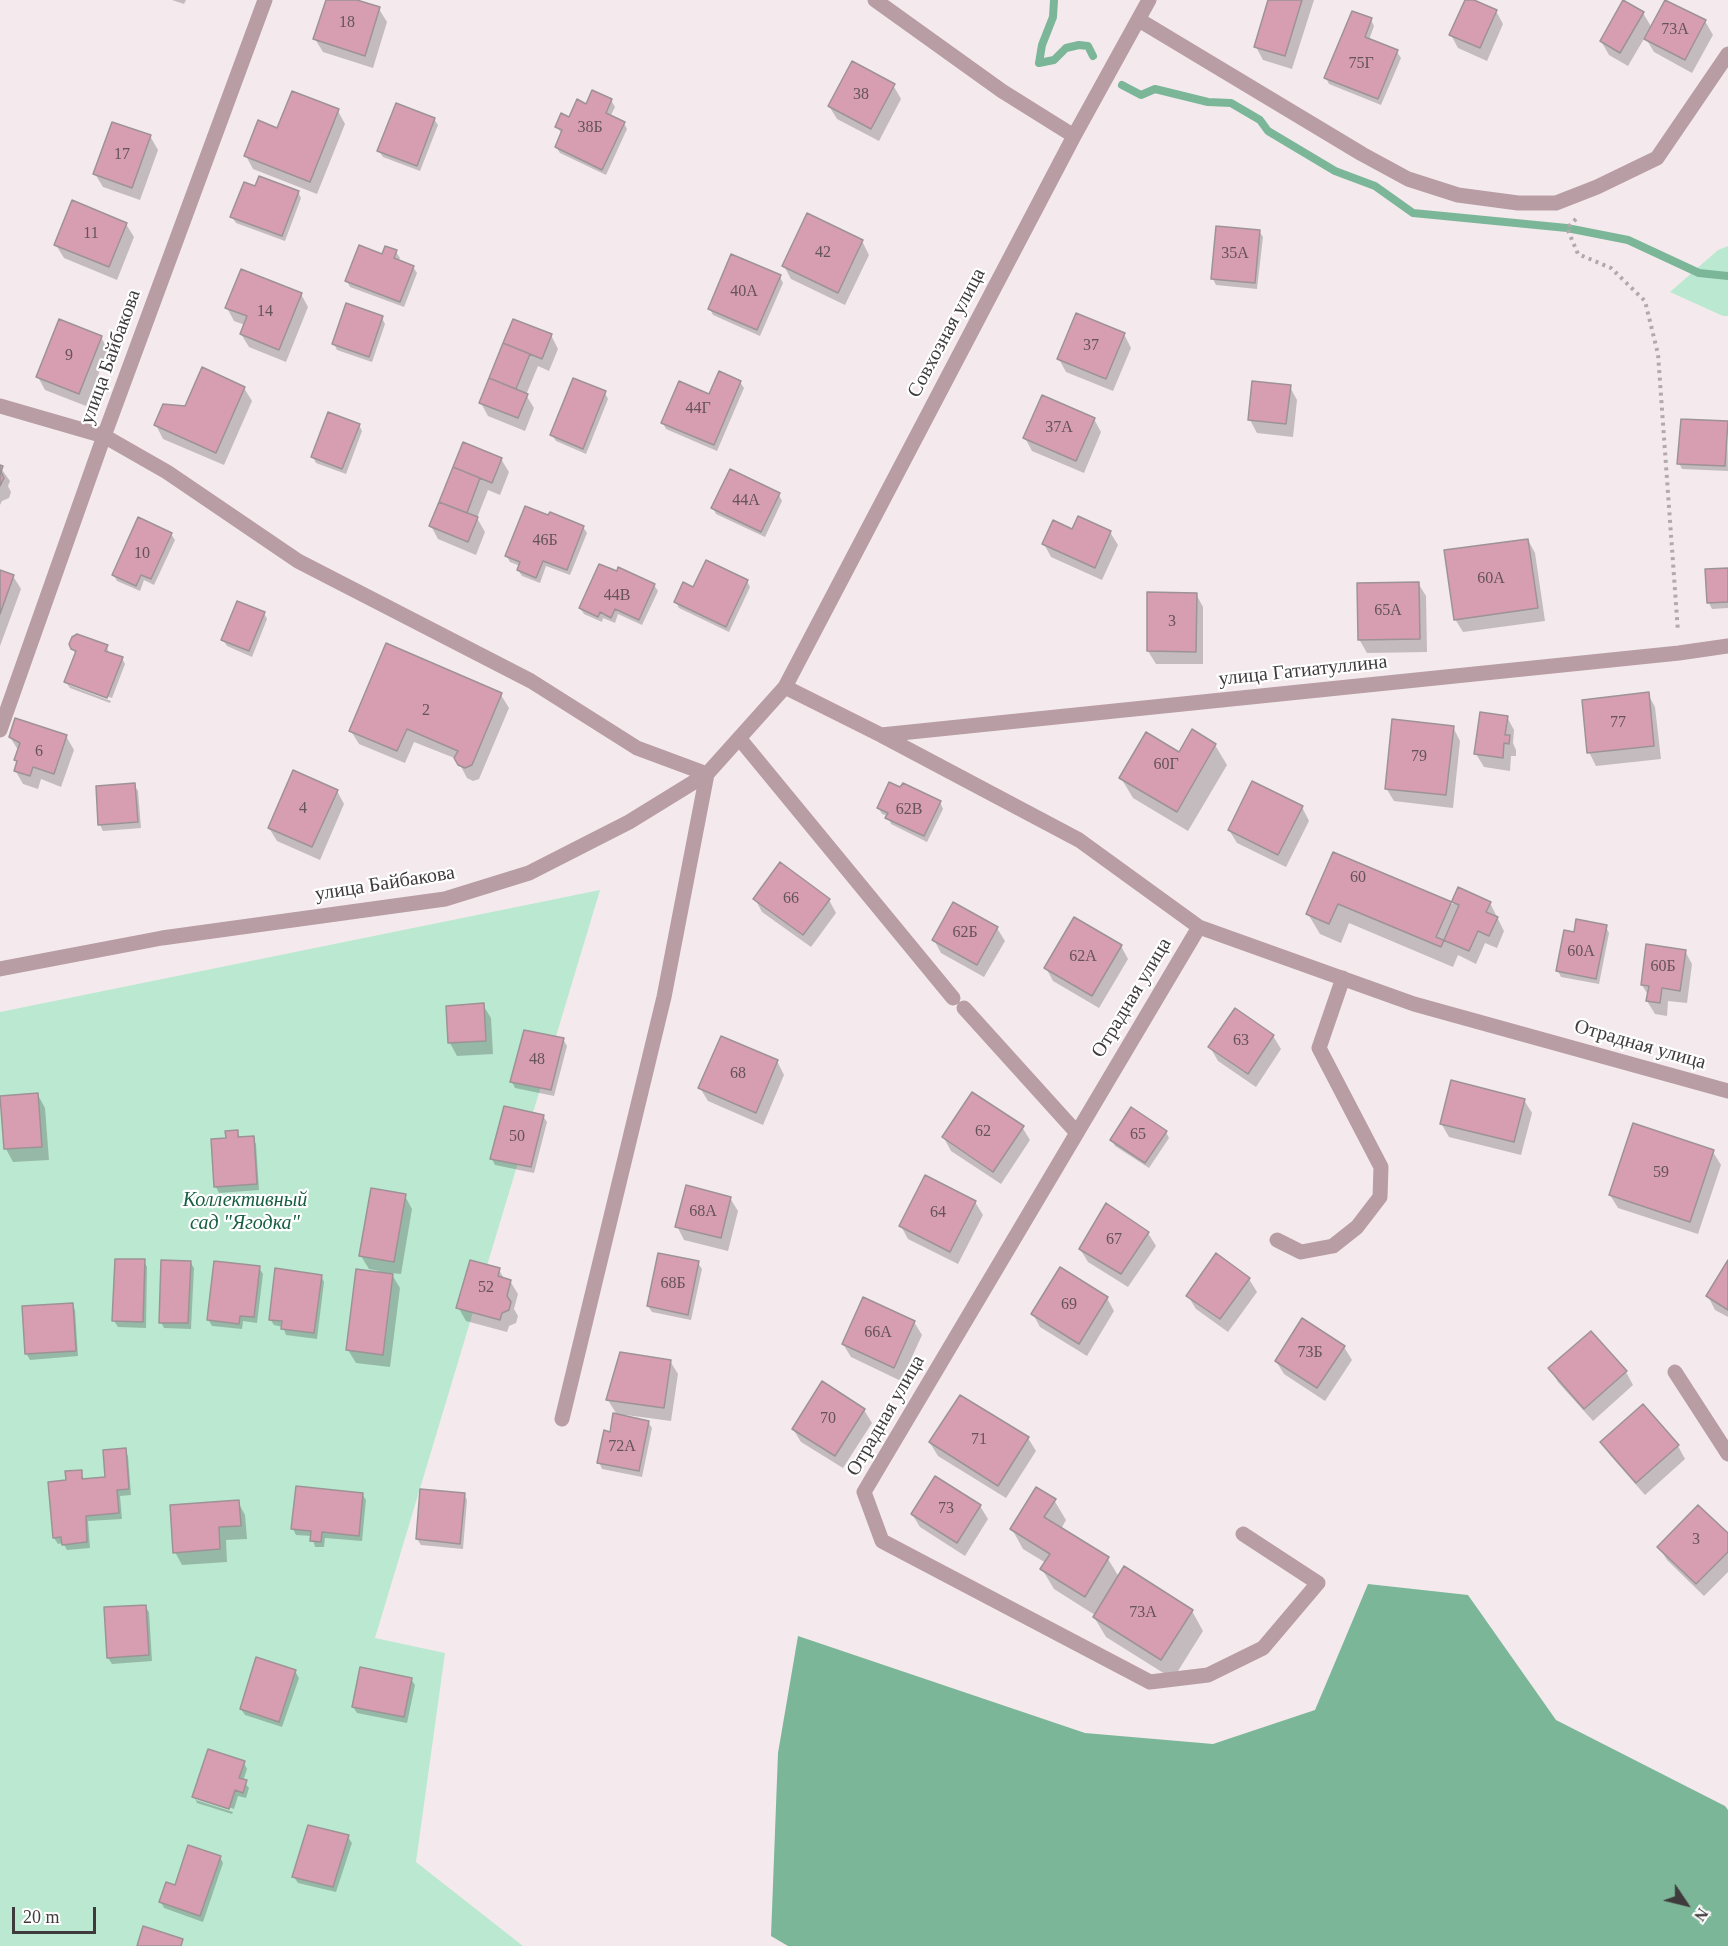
<!DOCTYPE html>
<html>
<head>
<meta charset="utf-8">
<style>
	body { margin:0 }
	#map { position:relative; width:1728px; height:1946px; overflow:hidden; background:#f4eaed; font-family:Georgia,serif }
	canvas { display:block }
	.north { position:absolute; left:1656px; top:1874px; width:60px; height:60px; -webkit-text-stroke:4px #fff; paint-order:stroke; rotate:125deg; font-size:16px; font-weight:700; line-height:24px; text-align:center; color:#3f3b3c }
	.north::after { content:''; display:block; margin:auto; width:21px; height:27px; background:#3f3b3c; clip-path:polygon(50% 0,100% 100%,50% 72%,0 100%) }
	.scale { position:absolute; left:12px; top:1907px; width:84px; height:27px; box-sizing:border-box; border:3px solid #3f3b3c; border-top:0; padding-left:8px; font-size:18px; line-height:21px; white-space:nowrap; color:#3f3b3c; -webkit-text-stroke:4px #fff; paint-order:stroke }
</style>
</head>
<body>
<div id="map">
<canvas width="1728" height="1946"></canvas>
<div class="north">N</div>
<div class="scale">20 m</div>
</div>
<script>
const c = document.querySelector('canvas').getContext('2d');
c.lineJoin = 'round';
function paint(path, color) { c.fillStyle = color; c.fill(path, 'evenodd'); }
const poly = rows => new Path2D(rows.map(r => 'M' + r).join(''));
function stroke(path, color, width, dash) { c.strokeStyle = color; c.lineWidth = width; c.lineCap = dash ? 'butt' : 'round'; c.setLineDash(dash || []); c.stroke(path); }
function write(font, color, halo, rows, align = 'center') {
  c.font = font + ' Georgia,serif'; c.lineWidth = 4.5; c.setLineDash([]); c.textBaseline = 'middle'; c.strokeStyle = halo; c.fillStyle = color; for (const [text, x, y, turn = 0] of rows) {
    c.save(); c.translate(x, y); c.rotate((+turn || 0) * Math.PI / 180); c.textAlign = isNaN(turn) ? turn : align; if (halo) c.strokeText(text, 0, 0); c.fillText(text, 0, 0); c.restore();
  }
}
paint(poly([
	[1728,246,1728,316,1723,316,1670,292,1718,250],
	[600,890,375,1638,445,1653,416,1862,523,1946,0,1946,0,1012]
]), '#bbe8d0');
paint(poly([
	[1368,1584,1468,1595,1556,1720,1725,1806,1728,1810,1728,1946,788,1946,771,1936,778,1753,798,1636,1085,1733,1213,1744,1315,1710]
]), '#7cb699');
paint(poly([
	[172,0,186,0,184,4],
	[328,0,351,0,379,9,387,22,373,68,323,52,315,39],
	[1270,0,1314,0,1292,69,1263,60,1256,47],
	[1466,0,1471,0,1496,11,1503,24,1487,61,1458,48,1451,35],
	[1667,1,1705,21,1713,35,1692,73,1654,52,1645,37,1628,66,1609,55,1601,41,1643,13,1652,28],
	[1371,20,1374,26,1369,40,1397,52,1401,58,1381,105,1329,84,1326,78],
	[893,85,901,99,879,141,837,119,829,106],
	[611,100,615,107,610,117,624,123,627,129,606,175,560,153,556,147,562,134,557,127,587,105],
	[338,111,345,124,317,194,253,169,246,156],
	[434,119,438,125,420,171,383,157,379,151],
	[150,136,158,150,140,200,103,187,95,174],
	[256,188,298,192,301,198,285,241,236,223,232,217],
	[126,224,134,237,117,280,64,258,56,245],
	[1259,231,1263,237,1257,289,1216,285,1213,279],
	[862,241,869,255,845,305,791,279,784,266],
	[396,252,400,258,399,260,413,267,417,273,404,307,350,287,347,281,383,256],
	[780,277,783,283,760,336,713,315,710,309],
	[301,294,308,307,286,362,249,347,241,334,245,325,234,321,227,308],
	[382,318,385,324,372,362,337,350,334,344],
	[514,321,551,335,558,349,549,371,538,366,526,395,534,408,525,431,488,416,481,403],
	[1124,334,1131,348,1113,391,1066,372,1059,359],
	[101,337,108,350,86,406,45,390,38,377],
	[740,382,744,388,717,451,666,429,663,423,710,396],
	[1290,387,1297,400,1293,437,1257,433,1250,420],
	[244,388,252,401,224,465,163,439,156,425,185,408],
	[605,393,608,399,586,454,556,441,552,435],
	[1094,419,1101,432,1084,473,1032,451,1025,438],
	[1727,423,1728,471,1682,469,1679,463],
	[359,425,362,431,346,474,316,463,313,457],
	[464,444,501,459,509,472,500,495,488,490,477,518,485,532,476,555,438,539,431,526],
	[0,467,10,481,8,486,11,492,9,498,2,501,0,505],
	[779,495,782,501,765,537,716,514,713,508],
	[583,527,587,533,570,575,546,566,540,583,522,576,518,570,520,566,510,562,506,555],
	[1073,531,1110,532,1118,545,1102,580,1051,557,1044,544],
	[171,534,175,540,154,585,144,580,140,591,117,581,113,574],
	[1528,540,1535,553,1545,621,1463,632,1455,619],
	[1728,570,1728,608,1712,609,1709,603,1707,571],
	[0,571,13,576,21,589,0,646],
	[747,581,750,587,729,632,679,608,676,602,694,589],
	[1418,583,1426,596,1427,652,1367,653,1359,639],
	[654,585,658,591,642,625,618,614,615,623,603,618,602,622,584,614,580,608],
	[1196,594,1203,607,1203,664,1156,664,1148,651],
	[264,613,267,619,252,657,227,646,223,640],
	[70,644,107,646,109,654,122,658,125,664,112,698,69,682,69,685,111,701,110,703,70,688,66,682,76,655],
	[1648,694,1655,707,1661,759,1596,766,1589,752],
	[501,695,509,708,479,779,473,781,467,778,457,759,414,742,405,763,359,744,351,731],
	[1507,717,1514,730,1513,743,1516,750,1516,756,1511,756,1510,771,1484,767,1476,754],
	[1453,727,1460,741,1453,808,1394,801,1386,788],
	[66,736,74,750,61,787,41,779,38,789,23,784,15,770,18,750,10,737],
	[1215,745,1227,765,1188,831,1133,798,1121,778,1179,754],
	[134,785,138,791,141,828,103,831,100,825],
	[337,791,344,804,320,860,277,841,269,828],
	[940,802,943,809,927,842,891,824,888,816,882,814,878,807],
	[1302,807,1309,821,1286,867,1237,843,1229,830],
	[1333,854,1452,904,1490,903,1504,931,1497,948,1485,943,1476,964,1458,955,1453,967,1349,923,1341,943,1320,934,1308,914],
	[755,899,829,900,836,913,811,947,762,912],
	[1606,927,1609,933,1599,984,1561,977,1558,971,1575,934],
	[997,928,1005,941,984,977,941,953,934,940],
	[1121,946,1128,959,1099,1008,1053,981,1046,968],
	[1685,951,1692,964,1687,1003,1668,1001,1667,1016,1655,1014,1647,1001,1648,995,1642,985],
	[483,1005,491,1018,493,1054,457,1056,450,1043],
	[1273,1036,1281,1049,1256,1087,1218,1061,1210,1047],
	[563,1039,567,1046,554,1096,515,1088,512,1082],
	[777,1061,784,1075,763,1125,708,1101,700,1088],
	[38,1095,45,1108,49,1160,13,1162,6,1149],
	[1524,1100,1532,1113,1521,1155,1449,1137,1441,1123],
	[543,1116,547,1122,534,1173,495,1165,492,1159],
	[1022,1127,1030,1140,1001,1184,951,1151,944,1138],
	[237,1132,241,1139,253,1138,256,1144,259,1190,219,1193,216,1187,227,1139],
	[1166,1132,1169,1138,1149,1168,1115,1146,1112,1140],
	[1713,1152,1721,1165,1698,1234,1618,1208,1610,1195],
	[405,1196,412,1209,401,1274,391,1273,400,1288,390,1367,356,1363,348,1350,379,1271,369,1269,361,1256],
	[730,1198,738,1211,728,1251,684,1240,677,1226],
	[975,1202,983,1215,958,1264,908,1239,901,1226],
	[1148,1233,1156,1246,1128,1287,1088,1262,1080,1249],
	[144,1261,147,1267,146,1328,118,1327,114,1321],
	[190,1262,194,1268,191,1329,164,1328,161,1322],
	[698,1263,702,1269,691,1320,652,1312,648,1306],
	[1728,1263,1728,1317,1715,1310,1708,1296],
	[259,1268,263,1274,257,1323,243,1321,242,1329,212,1326,208,1319],
	[499,1270,505,1280,510,1281,518,1294,514,1309,518,1316,516,1323,509,1326,507,1332,466,1321,458,1307],
	[321,1276,324,1282,317,1339,286,1335,283,1327,274,1325,270,1319],
	[1249,1279,1257,1292,1228,1332,1196,1309,1188,1296],
	[1107,1298,1114,1311,1087,1356,1040,1327,1033,1314],
	[72,1304,75,1310,78,1356,30,1360,26,1353],
	[1303,1320,1344,1347,1352,1360,1325,1401,1284,1374,1276,1361],
	[914,1322,922,1335,901,1381,851,1357,843,1344],
	[670,1361,678,1374,671,1421,626,1415,625,1417,648,1422,652,1428,642,1477,602,1469,599,1462,617,1415,608,1400],
	[1550,1369,1626,1372,1633,1385,1593,1421,1558,1382],
	[864,1410,872,1423,843,1468,801,1442,793,1429],
	[1028,1438,1036,1451,1006,1498,938,1456,930,1443],
	[1602,1442,1678,1446,1685,1459,1645,1495,1610,1455],
	[125,1450,128,1456,131,1495,120,1496,122,1519,88,1521,90,1548,67,1550,63,1543,58,1544,54,1538,68,1482,81,1472,84,1480,106,1479],
	[362,1494,366,1500,362,1541,325,1538,324,1547,315,1547,312,1536,296,1535,293,1529],
	[464,1494,467,1500,463,1549,421,1545,417,1539],
	[1054,1500,1066,1520,1061,1529,1108,1559,1119,1577,1192,1611,1203,1631,1173,1679,1106,1637,1094,1617,1095,1615,1054,1589,1042,1569,1046,1563,1023,1549,1012,1529],
	[238,1502,245,1515,247,1539,226,1540,227,1562,182,1565,175,1552],
	[980,1506,988,1519,965,1556,920,1527,912,1514],
	[1728,1536,1728,1572,1704,1596,1667,1560,1659,1547],
	[145,1606,149,1612,152,1661,112,1664,108,1658],
	[295,1671,299,1678,282,1727,245,1715,241,1709],
	[411,1679,415,1685,407,1723,357,1713,353,1707],
	[244,1763,247,1769,243,1781,249,1788,246,1798,238,1796,234,1809,196,1796,196,1800,233,1812,232,1814,197,1803,194,1796],
	[348,1837,352,1843,336,1892,298,1883,294,1877],
	[220,1857,223,1863,203,1922,164,1908,161,1902,176,1887]
]), '#0003');
stroke(poly([
	[1054,0,1053,17,1042,45,1039,63,1054,60,1066,48,1079,45,1088,46,1093,56],
	[1122,85,1141,95,1155,89,1208,102,1231,103,1260,120,1268,131,1335,171,1375,186,1413,213,1567,228,1628,240,1699,273,1728,276]
]), '#7cb699', 8);
const building = poly([
	[326,0,357,0,380,7,365,56,313,39,326,0],
	[1268,0,1302,0,1285,56,1254,47,1268,0],
	[1465,0,1474,0,1497,10,1480,48,1449,35,1465,0],
	[1623,0,1644,12,1620,53,1600,41,1623,0],
	[1665,0,1706,20,1685,60,1644,39,1665,0],
	[1352,11,1372,18,1365,37,1398,50,1378,99,1324,78,1352,11],
	[852,61,895,84,871,129,828,106,852,61],
	[592,90,612,99,606,113,625,122,602,170,555,147,562,130,555,127,561,113,569,117,577,99,586,104,592,90],
	[292,91,339,109,310,182,244,156,258,120,277,128,292,91],
	[396,103,435,118,417,166,377,151,396,103],
	[112,122,151,135,132,188,93,174,112,122],
	[259,176,299,191,282,236,230,217,244,182,255,186,259,176],
	[72,200,127,223,109,267,54,245,72,200],
	[807,213,863,240,838,293,782,266,807,213],
	[1216,226,1260,230,1255,283,1211,279,1216,226],
	[359,245,382,254,385,246,397,250,394,258,414,266,400,302,345,281,359,245],
	[731,254,781,275,757,330,708,309,731,254],
	[241,269,302,293,279,350,240,334,247,316,225,308,241,269],
	[346,303,383,316,369,357,332,344,346,303],
	[1076,313,1125,333,1106,379,1057,359,1076,313],
	[59,319,102,336,79,394,36,377,59,319],
	[513,319,552,334,542,359,503,343,513,319],
	[503,343,530,354,516,389,489,378,503,343],
	[202,367,245,387,216,453,154,425,163,404,185,406,202,367],
	[719,371,741,381,714,445,661,423,679,381,709,394,719,371],
	[489,378,528,394,518,418,479,403,489,378],
	[573,378,606,391,583,449,550,435,573,378],
	[1252,381,1291,385,1286,424,1248,420,1252,381],
	[1042,395,1095,418,1076,461,1023,438,1042,395],
	[328,412,360,424,342,469,311,457,328,412],
	[1681,419,1728,421,1725,466,1677,464,1681,419],
	[463,442,502,458,492,483,453,467,463,442],
	[0,465,3,466,1,472,4,478,0,486,0,465],
	[453,467,480,478,467,513,439,502,453,467],
	[730,469,780,493,761,532,711,508,730,469],
	[439,502,478,517,468,542,429,526,439,502],
	[525,506,548,515,550,512,584,526,567,570,543,561,536,578,517,570,520,562,505,556,525,506],
	[1078,516,1111,531,1095,568,1042,544,1053,520,1072,529,1078,516],
	[138,517,172,533,151,579,141,575,136,586,112,575,138,517],
	[1528,539,1538,608,1454,620,1444,550,1528,539],
	[706,560,748,580,726,627,674,602,683,582,693,587,706,560],
	[599,564,617,571,618,567,655,584,639,620,615,609,611,618,600,612,598,617,579,608,599,564],
	[1728,568,1728,602,1707,603,1705,569,1728,568],
	[0,570,14,575,0,614,0,570],
	[1419,582,1420,639,1358,640,1357,583,1419,582],
	[1147,592,1197,593,1196,652,1147,651,1147,592],
	[237,601,265,612,249,651,221,640,237,601],
	[77,634,108,645,105,651,123,657,107,698,64,682,76,651,71,649,69,644,72,637,77,634],
	[386,643,502,693,472,765,465,768,458,765,454,758,458,751,407,729,397,751,349,731,386,643],
	[1649,692,1654,746,1587,753,1582,700,1649,692],
	[1480,712,1508,716,1505,735,1510,735,1509,744,1504,743,1503,758,1474,754,1480,712],
	[15,718,67,735,54,774,33,767,30,776,14,771,17,761,14,760,20,743,9,737,15,718],
	[1392,719,1454,726,1446,795,1385,789,1392,719],
	[1192,729,1216,744,1177,812,1119,778,1146,732,1179,752,1192,729],
	[293,770,338,790,312,847,268,828,293,770],
	[1252,781,1303,806,1278,855,1228,830,1252,781],
	[889,782,900,787,903,783,941,801,924,836,885,818,888,813,877,808,889,782],
	[135,783,138,822,98,825,96,786,135,783],
	[1333,852,1459,905,1441,947,1338,904,1329,924,1306,914,1333,852],
	[780,862,830,899,803,935,753,899,780,862],
	[1458,887,1491,902,1486,912,1498,917,1489,936,1478,931,1469,951,1436,937,1458,887],
	[953,902,998,927,977,965,932,940,953,902],
	[1074,917,1122,945,1092,996,1044,968,1074,917],
	[1576,919,1607,925,1596,979,1556,971,1564,930,1574,932,1576,919],
	[1646,944,1686,950,1680,991,1662,988,1660,1003,1646,1001,1649,986,1641,985,1646,944],
	[484,1003,486,1041,448,1043,446,1006,484,1003],
	[1235,1008,1274,1035,1248,1074,1208,1047,1235,1008],
	[524,1030,564,1038,551,1090,510,1082,524,1030],
	[721,1036,778,1060,756,1113,698,1088,721,1036],
	[1451,1080,1525,1099,1514,1142,1440,1124,1451,1080],
	[972,1092,1024,1126,993,1172,942,1137,972,1092],
	[38,1093,42,1147,4,1149,0,1096,38,1093],
	[504,1106,544,1115,531,1167,490,1159,504,1106],
	[1131,1107,1167,1131,1145,1163,1110,1140,1131,1107],
	[1633,1123,1714,1150,1690,1222,1609,1195,1633,1123],
	[238,1130,238,1137,254,1136,257,1184,214,1187,211,1139,226,1138,225,1131,238,1130],
	[925,1175,976,1201,950,1252,899,1226,925,1175],
	[686,1185,731,1197,721,1238,675,1227,686,1185],
	[371,1188,406,1194,394,1262,359,1256,371,1188],
	[1106,1203,1149,1232,1121,1274,1079,1249,1106,1203],
	[658,1253,699,1261,688,1315,647,1306,658,1253],
	[1216,1253,1250,1278,1220,1319,1186,1296,1216,1253],
	[115,1259,145,1259,143,1322,112,1321,115,1259],
	[161,1260,191,1261,188,1323,159,1323,161,1260],
	[470,1260,500,1268,498,1276,511,1280,507,1296,511,1302,509,1310,502,1313,500,1320,456,1308,470,1260],
	[1728,1260,1728,1310,1706,1296,1728,1260],
	[214,1261,260,1266,254,1317,240,1316,239,1324,207,1320,214,1261],
	[1060,1267,1108,1297,1079,1344,1031,1314,1060,1267],
	[275,1268,322,1275,314,1333,281,1329,282,1321,269,1320,275,1268],
	[356,1269,393,1274,383,1355,346,1350,356,1269],
	[863,1297,915,1321,894,1368,842,1344,863,1297],
	[73,1303,76,1351,25,1354,22,1306,73,1303],
	[1302,1318,1345,1346,1317,1388,1275,1361,1302,1318],
	[1591,1331,1627,1371,1584,1409,1548,1368,1591,1331],
	[620,1352,671,1360,664,1408,606,1400,620,1352],
	[822,1381,865,1409,835,1456,792,1429,822,1381],
	[960,1395,1029,1437,998,1486,929,1442,960,1395],
	[1643,1404,1679,1445,1636,1483,1600,1442,1643,1404],
	[613,1413,649,1421,639,1471,597,1463,604,1430,610,1432,613,1413],
	[126,1448,129,1489,117,1490,119,1513,86,1516,87,1542,62,1545,61,1537,53,1538,48,1482,66,1480,65,1471,82,1470,82,1479,105,1477,103,1450,126,1448],
	[935,1476,981,1505,957,1543,911,1514,935,1476],
	[296,1486,363,1493,359,1536,322,1532,321,1542,310,1541,311,1531,291,1529,296,1486],
	[1036,1487,1056,1499,1044,1517,1109,1557,1085,1597,1040,1569,1050,1554,1010,1529,1036,1487],
	[420,1489,465,1493,460,1544,416,1539,420,1489],
	[239,1500,241,1526,219,1527,220,1549,173,1553,170,1505,239,1500],
	[1698,1505,1728,1533,1728,1552,1696,1584,1657,1547,1698,1505],
	[1124,1566,1193,1610,1161,1660,1093,1617,1124,1566],
	[146,1605,149,1655,107,1658,104,1607,146,1605],
	[256,1657,296,1670,279,1722,240,1709,256,1657],
	[360,1667,412,1678,404,1717,352,1707,360,1667],
	[208,1749,245,1761,239,1778,247,1780,243,1793,235,1790,229,1809,192,1797,208,1749],
	[308,1825,349,1835,333,1887,292,1877,308,1825],
	[188,1845,221,1856,200,1916,159,1902,166,1882,175,1885,188,1845],
	[143,1926,183,1939,181,1946,137,1946,143,1926]
]);
paint(building, '#d79db0');
stroke(building, '#9d9396', 1.5);
stroke(poly([
	[1576,219,1567,228,1578,254,1611,268,1645,301,1658,354,1678,632]
]), '#b1a9ab', 4, [3, 4.5]);
stroke(poly([
	[875,0,1002,91,1074,136],
	[1139,20,1362,154,1408,179,1458,195,1518,203,1556,203,1597,187,1657,158,1728,54],
	[0,406,104,436,167,472,298,561,531,681,637,748,707,774,664,997,562,1419],
	[785,687,881,735,1079,840,1199,927,1414,1004,1728,1091],
	[0,730,104,436,265,0],
	[881,735,1679,653,1728,646],
	[739,738,953,998],
	[1199,927,864,1492,882,1541,1150,1682,1208,1675,1263,1648,1318,1583,1243,1534],
	[0,969,162,938,445,899,529,873,629,822,707,774,785,687,1074,136,1149,0],
	[964,1008,1077,1133],
	[1277,1240,1301,1252,1333,1246,1357,1227,1380,1197,1381,1167,1319,1048,1343,978],
	[1675,1372,1728,1454]
]), '#b89da5', 15);
write('16px', '#655459', null, [
	["18",347,23],
	["73А",1675,30],
	["75Г",1361,64],
	["38",861,95],
	["38Б",590,128],
	["17",122,155],
	["11",91,234],
	["42",823,253],
	["35А",1235,254],
	["40А",744,292],
	["14",265,312],
	["37",1091,346],
	["9",69,356],
	["44Г",698,409],
	["37А",1059,428],
	["44А",746,501],
	["46Б",545,541],
	["10",142,554],
	["60А",1491,579],
	["44В",617,596],
	["65А",1388,611],
	["3",1172,622],
	["2",426,711],
	["77",1618,723],
	["6",39,752],
	["79",1419,757],
	["60Г",1166,765],
	["4",303,809],
	["62В",909,810],
	["60",1358,878],
	["66",791,899],
	["62Б",965,933],
	["60А",1581,952],
	["62А",1083,957],
	["60Б",1663,967],
	["63",1241,1041],
	["48",537,1060],
	["68",738,1074],
	["62",983,1132],
	["65",1138,1135],
	["50",517,1137],
	["59",1661,1173],
	["68А",703,1212],
	["64",938,1213],
	["67",1114,1240],
	["68Б",673,1284],
	["52",486,1288],
	["69",1069,1305],
	["66А",878,1333],
	["73Б",1310,1353],
	["70",828,1419],
	["71",979,1440],
	["72А",622,1447],
	["73",946,1509],
	["3",1696,1540],
	["73А",1143,1613]
]);
write('20px', '#3f3b3c', '#fff', [
	["Совхозная улица",947,333,-62],
	["улица Байбакова",111,357,-70],
	["улица Гатиатуллина",1303,671,-6],
	["улица Байбакова",385,884,-9],
	["Отрадная улица",1132,998,-59],
	["Отрадная улица",1640,1045,16],
	["Отрадная улица",886,1416,-60]
]);
write('italic 20px', '#185e42', '#fff', [
	["Коллективный",245,1201],
	["сад \"Ягодка\"",245,1224]
]);
</script>
</body>
</html>
